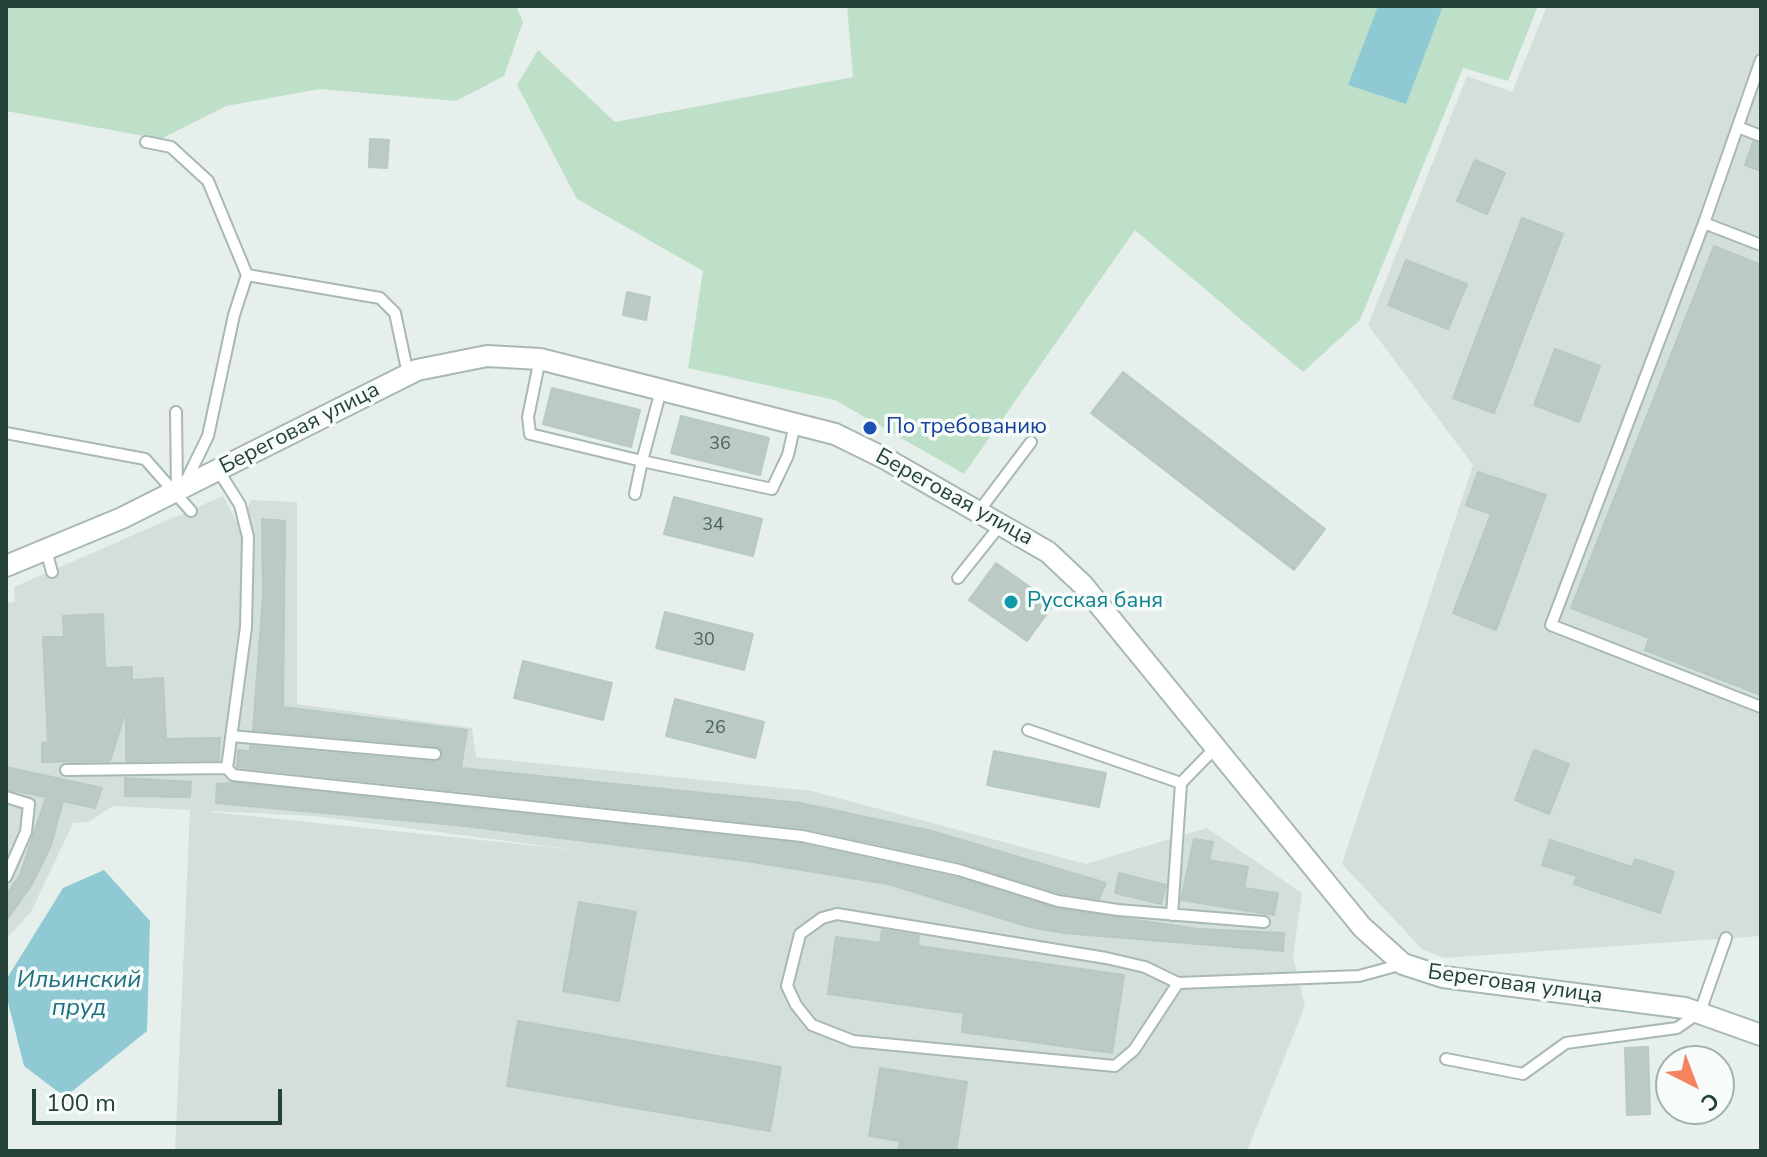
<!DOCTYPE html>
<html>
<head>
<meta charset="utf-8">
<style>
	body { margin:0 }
	#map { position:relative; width:1767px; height:1157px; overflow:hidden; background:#e6efeb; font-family:"Nunito Sans",sans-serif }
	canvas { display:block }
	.frame { position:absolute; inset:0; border:8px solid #24423a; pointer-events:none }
	.north { position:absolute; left:1655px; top:1045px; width:80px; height:80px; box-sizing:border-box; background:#f7fbf9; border:2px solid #a3b1ad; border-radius:50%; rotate:138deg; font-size:22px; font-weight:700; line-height:32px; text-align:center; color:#24423a }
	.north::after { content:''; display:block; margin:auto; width:28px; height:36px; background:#f4845f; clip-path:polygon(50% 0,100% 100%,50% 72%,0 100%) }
	.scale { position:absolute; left:32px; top:1089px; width:250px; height:36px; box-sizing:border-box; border:4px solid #24423a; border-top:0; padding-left:10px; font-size:24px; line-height:28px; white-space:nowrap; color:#24423a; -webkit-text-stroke:6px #f7fbf9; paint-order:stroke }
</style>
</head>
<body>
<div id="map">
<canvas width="1767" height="1157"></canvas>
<div class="frame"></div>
<div class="north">С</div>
<div class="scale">100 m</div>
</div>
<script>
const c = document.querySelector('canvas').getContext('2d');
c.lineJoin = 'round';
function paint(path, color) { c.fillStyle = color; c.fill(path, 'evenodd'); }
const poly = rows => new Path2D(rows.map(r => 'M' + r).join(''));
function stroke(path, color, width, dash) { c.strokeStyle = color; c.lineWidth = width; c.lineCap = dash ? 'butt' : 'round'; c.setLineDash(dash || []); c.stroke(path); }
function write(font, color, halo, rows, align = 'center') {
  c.font = font + ' "Nunito Sans",sans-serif'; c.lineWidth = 7; c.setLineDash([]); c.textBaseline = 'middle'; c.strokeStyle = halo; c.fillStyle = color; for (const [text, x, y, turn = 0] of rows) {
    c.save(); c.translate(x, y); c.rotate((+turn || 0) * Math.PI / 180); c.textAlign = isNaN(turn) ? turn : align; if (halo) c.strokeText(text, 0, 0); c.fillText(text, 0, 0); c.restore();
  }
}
paint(poly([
	[1547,6,1761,6,1761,936,1444,958,1422,949,1342,864,1473,465,1368,325,1467,76,1512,92],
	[223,496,239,526,251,500,297,502,297,704,472,728,476,757,812,791,1086,864,1207,828,1302,893,1293,956,1305,1006,1247,1151,175,1151,190,810,113,806,88,822,73,823,31,912,6,939,6,603,15,602,14,587],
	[211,811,314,816,577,850,212,812]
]), '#d4dfda');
paint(poly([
	[6,6,516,6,523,22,504,76,456,101,320,89,226,106,161,139,6,111],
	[847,6,1538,6,1508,81,1463,68,1360,320,1303,372,1135,230,964,474,835,400,688,368,703,271,577,199,517,85,538,50,615,122,853,77]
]), '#bfe0c8');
paint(poly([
	[1378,6,1443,6,1406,104,1348,85],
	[104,870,150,921,147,1031,65,1097,24,1066,6,994,6,980,63,888]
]), '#8ec9d4');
const building = poly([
	[370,139,389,140,387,168,369,167,370,139],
	[1753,142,1761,144,1761,171,1745,165,1753,142],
	[1475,160,1505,173,1487,214,1457,201,1475,160],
	[1522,218,1563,234,1494,413,1453,398,1522,218],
	[1714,246,1761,265,1761,695,1645,650,1649,638,1571,608,1714,246],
	[1406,260,1467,284,1448,329,1388,305,1406,260],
	[627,292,650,297,646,320,623,315,627,292],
	[1555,349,1600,366,1579,422,1534,405,1555,349],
	[1123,372,1325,529,1294,570,1091,413,1123,372],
	[552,388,640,410,631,447,543,424,552,388],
	[681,416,769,438,760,475,671,453,681,416],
	[1478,472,1546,495,1496,630,1453,613,1491,514,1466,505,1478,472],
	[674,497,762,519,753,556,664,534,674,497],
	[262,519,285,521,283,707,467,730,461,768,800,803,932,831,1106,883,1099,899,1060,893,961,862,803,828,237,767,238,750,250,751,250,746,434,762,443,755,436,746,253,730,263,596,262,519],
	[996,563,1054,604,1027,641,969,600,996,563],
	[665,612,753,634,744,670,656,648,665,612],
	[103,614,105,668,132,667,132,680,163,678,166,739,220,738,219,760,126,761,126,710,110,761,42,762,42,743,48,742,43,637,64,637,63,616,103,614],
	[523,661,612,683,603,720,514,698,523,661],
	[675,699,764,722,755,758,666,736,675,699],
	[1534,750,1569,764,1549,814,1515,800,1534,750],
	[994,751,1106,773,1099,807,987,785,994,751],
	[6,767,102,788,95,808,63,801,51,845,32,884,6,921,6,895,20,875,46,797,6,789,6,767],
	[125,778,191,782,190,797,125,796,125,778],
	[236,783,801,844,957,878,1057,909,1199,929,1284,933,1283,951,1064,933,1030,927,888,884,746,861,456,825,216,803,217,784,236,783],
	[1194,839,1213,842,1209,860,1248,867,1244,888,1278,893,1274,915,1181,900,1194,839],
	[1550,840,1632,867,1635,859,1674,872,1660,913,1574,884,1577,876,1542,865,1550,840],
	[1119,873,1166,885,1161,904,1115,893,1119,873],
	[579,902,636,912,619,1001,563,991,579,902],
	[882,930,919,936,918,946,1124,975,1112,1053,962,1032,964,1013,828,994,836,937,880,943,882,930],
	[518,1021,781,1067,770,1131,507,1086,518,1021],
	[1648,1047,1650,1114,1627,1115,1625,1048,1648,1047],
	[880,1068,967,1082,956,1151,898,1151,900,1141,869,1136,880,1068]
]);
paint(building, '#bbcac4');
stroke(building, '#b8c9c2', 2);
const service = poly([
	[1738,127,1761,136],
	[146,142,171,147,208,181,247,275,234,315,208,436,186,481],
	[1704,223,1761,60],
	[1761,245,1704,223,1551,625,1761,707],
	[247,275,380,298,395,313,408,374],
	[540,359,528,417,530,434,642,461,635,494],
	[661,390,642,461,772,489,788,455,795,424],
	[176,412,177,491],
	[6,433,145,459,191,511],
	[979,511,1031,442],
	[46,550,52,572],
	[958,578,1002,523],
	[1028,730,1181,783],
	[231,736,435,754],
	[227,768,233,775,802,836,959,870,1058,901,1118,910,1264,922],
	[66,770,227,768,246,627,248,537,240,505,218,470],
	[6,797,29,804,26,832,6,877],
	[1172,915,1181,783,1216,747],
	[1178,983,1134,1050,1115,1066,853,1041,812,1025,796,1005,787,986,800,934,822,918,837,914,1106,958,1145,967,1178,983,1359,976,1403,964],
	[1446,1059,1523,1074,1566,1043,1677,1028,1700,1012,1726,938]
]);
const minor = poly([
	[6,566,122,518,417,370,487,356,540,359,835,434,886,459,1048,552,1083,585,1362,927,1403,964,1443,977,1685,1008,1761,1035]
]);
stroke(service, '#a8b8b2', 14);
stroke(minor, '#a8b8b2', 24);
stroke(service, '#fff', 10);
stroke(minor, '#fff', 20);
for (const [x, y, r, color] of [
	[870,428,8,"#1a4fb4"],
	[1011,602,8,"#0f9aa8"]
]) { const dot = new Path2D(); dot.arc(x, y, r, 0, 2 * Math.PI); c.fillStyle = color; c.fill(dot); stroke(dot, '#f7fbf9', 3); }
write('18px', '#4a645c', null, [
	["36",720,445],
	["34",713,526],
	["30",704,641],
	["26",715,729]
]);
write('22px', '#164399', '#f7fbf9', [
	["По требованию",886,428]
], 'left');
write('22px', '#24423a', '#f7fbf9', [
	["Береговая улица",300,429,-27],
	["Береговая улица",954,498,29],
	["Береговая улица",1515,985,8]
]);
write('22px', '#0d838f', '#f7fbf9', [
	["Русская баня",1027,602]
], 'left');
write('italic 24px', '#1c6f80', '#f7fbf9', [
	["Ильинский",79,981],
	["пруд",79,1009]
]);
</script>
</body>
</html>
